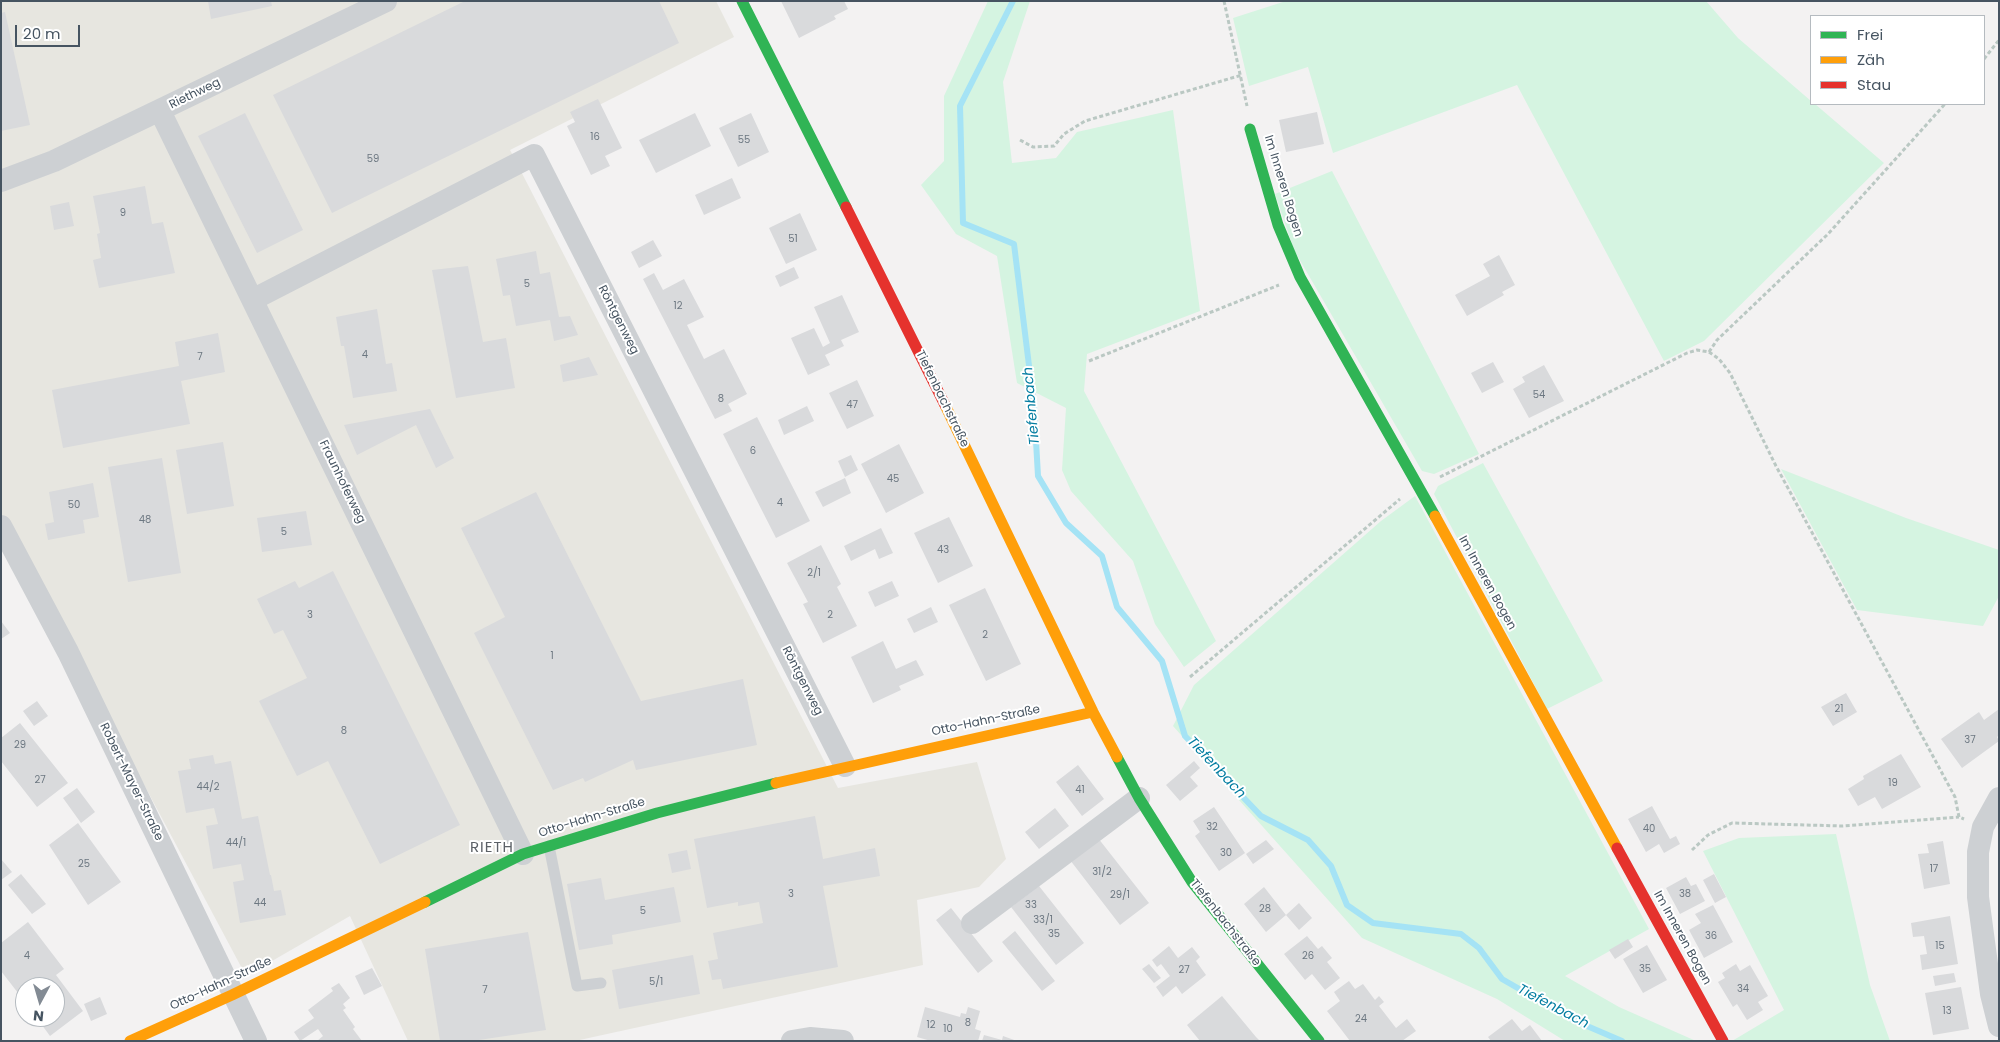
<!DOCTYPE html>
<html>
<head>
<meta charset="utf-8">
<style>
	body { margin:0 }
	#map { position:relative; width:2000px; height:1042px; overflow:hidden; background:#f3f2f2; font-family:Poppins,sans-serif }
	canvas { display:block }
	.frame { position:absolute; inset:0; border:2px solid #465461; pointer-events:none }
	.legend { position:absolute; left:1810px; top:15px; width:175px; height:90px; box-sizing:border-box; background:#fff; border:1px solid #b5bbc0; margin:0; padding:6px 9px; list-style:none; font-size:15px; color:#465461 }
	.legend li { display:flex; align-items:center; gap:10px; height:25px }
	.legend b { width:25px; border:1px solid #b5bbc0 }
	.north { position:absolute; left:15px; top:977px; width:50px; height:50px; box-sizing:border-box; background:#fff; border:1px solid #b5bbc0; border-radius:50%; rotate:186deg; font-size:14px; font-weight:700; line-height:20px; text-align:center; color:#465461 }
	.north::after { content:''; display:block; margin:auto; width:18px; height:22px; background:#838b94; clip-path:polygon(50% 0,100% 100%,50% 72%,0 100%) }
	.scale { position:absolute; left:15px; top:25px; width:65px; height:22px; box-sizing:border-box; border:2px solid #465461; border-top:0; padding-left:6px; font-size:15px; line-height:18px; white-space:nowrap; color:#465461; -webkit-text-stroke:4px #fff; paint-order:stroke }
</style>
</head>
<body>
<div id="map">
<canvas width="2000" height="1042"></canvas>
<div class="frame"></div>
<ul class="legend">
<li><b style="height:6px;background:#30b455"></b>Frei</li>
<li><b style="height:6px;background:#ff9f0a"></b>Zäh</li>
<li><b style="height:6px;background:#e5322d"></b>Stau</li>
</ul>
<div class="north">N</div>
<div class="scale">20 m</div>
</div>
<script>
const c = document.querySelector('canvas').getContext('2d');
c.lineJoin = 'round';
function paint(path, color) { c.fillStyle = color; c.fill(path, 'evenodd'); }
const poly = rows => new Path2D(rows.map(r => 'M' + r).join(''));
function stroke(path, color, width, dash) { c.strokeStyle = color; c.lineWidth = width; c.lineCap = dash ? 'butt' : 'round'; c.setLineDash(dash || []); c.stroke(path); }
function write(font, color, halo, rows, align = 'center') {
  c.font = font + ' Poppins,sans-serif'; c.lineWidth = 4; c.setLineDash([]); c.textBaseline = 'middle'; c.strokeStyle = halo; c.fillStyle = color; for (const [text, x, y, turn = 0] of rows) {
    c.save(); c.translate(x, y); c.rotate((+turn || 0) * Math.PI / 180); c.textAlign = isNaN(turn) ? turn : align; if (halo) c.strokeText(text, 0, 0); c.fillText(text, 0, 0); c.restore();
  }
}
paint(poly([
	[1,1,716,1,734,37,510,150,838,788,977,762,1006,859,979,887,917,900,923,965,575,1041,408,1041,350,916,246,976,1,516]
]), '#e7e6e0');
paint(poly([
	[988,1,1030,1,1003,82,1012,163,1056,158,1077,132,1173,110,1200,311,1087,354,1084,391,1216,641,1184,667,1155,624,1133,561,1071,491,1062,470,1066,408,1017,383,997,256,956,234,921,185,944,161,944,96],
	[1286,1,1706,1,1738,38,1811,101,1811,104,1815,104,1884,163,1704,341,1664,361,1517,85,1333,153,1308,67,1249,86,1233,18],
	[1332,171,1479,454,1434,474,1422,471,1294,250,1275,194],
	[1483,463,1603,681,1547,709,1434,494,1438,486],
	[1781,469,1906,518,1999,550,1999,596,1983,626,1857,610],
	[1415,496,1649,929,1565,976,1619,1007,1696,1041,1565,1041,1497,999,1362,938,1173,726,1194,685,1381,521],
	[1836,834,1870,985,1890,1041,1732,1041,1784,1010,1703,851,1739,838]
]), '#d5f4e1');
stroke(poly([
	[1013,1,960,106,963,223,1014,244,1034,406,1038,476,1066,523,1102,556,1117,607,1162,661,1185,736,1261,816,1308,840,1331,866,1347,905,1373,923,1461,934,1479,948,1502,979,1573,1020,1622,1041]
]), '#a5e3f5', 6);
paint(poly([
	[208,1,271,1,272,6,211,19],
	[465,1,659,1,679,43,332,213,273,95],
	[781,1,844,1,848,9,834,16,836,19,799,38],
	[5,12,30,125,1,131,1,13],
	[598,99,622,148,605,156,610,166,591,175,567,126,575,122,570,112],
	[1317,112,1324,144,1286,152,1279,120],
	[245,113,303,230,257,253,198,136],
	[695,113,711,146,656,173,639,140],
	[751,113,769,152,738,167,719,128],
	[732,178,741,198,704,215,695,195],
	[145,186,152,224,163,222,175,273,99,288,93,260,101,258,97,234,100,233,93,196],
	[69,202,74,226,54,230,50,206],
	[800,213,817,250,786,264,769,228],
	[653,240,662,256,639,268,631,252],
	[536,251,540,274,550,272,559,317,570,316,578,335,554,341,550,320,516,326,510,295,503,296,496,259],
	[1499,255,1515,285,1502,292,1504,295,1467,316,1455,295,1490,276,1483,264],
	[468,266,483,342,506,338,515,388,456,398,432,270],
	[794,267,799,278,780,287,775,276],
	[654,273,663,290,684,279,704,317,687,325,704,359,724,349,747,394,728,404,732,411,715,419,643,279],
	[842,295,859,332,841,340,844,346,825,355,830,365,808,375,791,338,814,328,823,347,830,343,814,307],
	[377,309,386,364,392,363,397,391,353,398,344,346,341,346,336,317],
	[218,333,225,372,181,381,190,424,63,448,52,390,179,366,175,342],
	[589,357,598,375,563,382,560,365],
	[1493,362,1504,382,1482,393,1471,373],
	[1544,365,1564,401,1529,418,1513,389,1525,382,1522,377],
	[857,380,874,416,847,429,829,393],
	[807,406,814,421,784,435,778,420],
	[430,409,454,458,436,468,416,425,357,455,344,425],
	[757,417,810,521,776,538,723,434],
	[223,442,234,506,187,514,176,450],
	[899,444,924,493,886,513,861,464],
	[851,455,858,470,845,477,838,461],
	[162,458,181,573,128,582,108,467],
	[845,478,851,493,823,507,815,492],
	[93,483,99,517,83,520,85,533,48,540,45,524,54,522,49,492],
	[536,492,641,701,743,679,757,745,636,770,633,760,585,782,583,778,553,790,474,633,505,617,461,528],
	[306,511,312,545,262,552,257,518],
	[949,517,973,566,938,583,914,533],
	[881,528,893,553,879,559,875,549,851,561,844,546],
	[821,545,841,584,837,587,857,626,823,643,803,604,808,602,787,563],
	[333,571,460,825,380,864,328,761,297,776,259,701,307,678,283,630,274,634,257,599,295,581,299,588],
	[892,581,899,596,875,607,868,592],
	[985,588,1021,664,986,681,949,605],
	[931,607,938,622,914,633,907,619],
	[1,621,10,633,1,639],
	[883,641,896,669,916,660,924,675,899,686,901,690,873,703,851,657],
	[1846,693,1857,712,1833,726,1821,707],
	[37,701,48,716,34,726,23,711],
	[1999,709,1999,735,1997,737,1999,741,1962,768,1941,739,1979,712,1984,720],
	[20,723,68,783,37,807,1,761,1,738],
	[1901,754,1921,787,1882,809,1875,797,1858,806,1848,789,1864,779,1863,776],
	[213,755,215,764,231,761,242,819,258,816,270,875,271,875,274,891,281,890,286,915,240,923,233,882,244,880,241,864,213,869,206,826,218,824,214,808,186,813,178,771,191,769,189,759],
	[1194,761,1200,768,1190,777,1198,786,1180,801,1166,785],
	[1078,765,1104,799,1082,816,1056,782],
	[77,788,95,812,81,823,63,798],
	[1652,806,1670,839,1676,836,1680,844,1664,853,1659,844,1646,852,1628,819],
	[1214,807,1245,853,1219,871,1195,836,1200,832,1193,821],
	[1055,808,1069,826,1039,849,1025,832],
	[815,816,823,859,875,848,880,876,823,886,838,967,723,989,721,979,712,980,708,961,718,959,713,933,763,923,759,902,738,906,738,902,707,908,694,839],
	[78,823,121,882,88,905,49,845],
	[1098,838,1149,903,1120,925,1070,860],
	[1266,840,1274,849,1253,864,1246,854],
	[1943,841,1950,884,1924,889,1918,854,1929,853,1927,844],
	[687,850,691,869,672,873,668,854],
	[1,859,12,872,1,880],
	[21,874,46,904,32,914,8,885],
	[1714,874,1726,897,1715,903,1703,880],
	[1686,877,1691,886,1696,884,1705,901,1680,914,1666,888],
	[601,878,605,900,674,887,681,922,612,935,613,944,579,950,567,884],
	[1039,886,1084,943,1056,965,1011,907],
	[1264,887,1286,915,1299,903,1312,918,1299,930,1286,915,1266,932,1244,904],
	[1713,905,1733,942,1704,958,1689,930,1701,923,1695,914],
	[951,908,993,961,978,973,936,920],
	[1950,916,1958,964,1922,970,1920,955,1927,954,1924,936,1913,937,1911,923],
	[28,922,64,969,56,975,83,1011,50,1036,36,1017,55,1017,55,987,25,987,25,1002,1,971,1,943],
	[1015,931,1055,981,1042,991,1002,942],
	[528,932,546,1030,472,1041,440,1041,425,949],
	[1307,936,1318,949,1322,946,1332,958,1327,962,1340,978,1325,990,1312,974,1305,980,1284,954],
	[1628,939,1633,947,1615,959,1609,950],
	[1647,945,1667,980,1643,993,1623,959],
	[1169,946,1178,958,1192,947,1200,957,1196,961,1206,975,1182,994,1176,986,1163,997,1156,987,1170,976,1161,964,1157,967,1152,960],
	[693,955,700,994,619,1009,612,970],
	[1149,964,1161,978,1154,983,1142,969],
	[1736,964,1740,971,1750,965,1768,996,1758,1002,1763,1010,1747,1020,1737,1004,1733,1007,1718,982,1725,978,1722,973],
	[372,968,382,986,364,995,355,976],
	[1954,973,1956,982,1935,986,1933,976],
	[1349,981,1355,989,1363,984,1375,1000,1379,996,1384,1002,1379,1006,1396,1028,1407,1019,1416,1031,1402,1041,1350,1041,1327,1011,1340,1001,1334,992],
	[339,983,350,998,343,1004,346,1008,343,1010,355,1027,353,1029,362,1041,317,1041,323,1036,318,1029,300,1041,294,1032,314,1018,308,1010,333,991,331,988],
	[1961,987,1969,1029,1933,1035,1925,993],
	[1222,996,1256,1037,1260,1041,1200,1041,1187,1025],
	[100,997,107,1014,91,1021,84,1004],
	[925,1007,960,1017,961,1013,966,1014,968,1007,980,1011,975,1029,981,1031,978,1041,931,1041,917,1037],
	[1512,1019,1522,1031,1530,1025,1542,1041,1491,1041,1488,1037],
	[984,1035,1002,1040,1003,1036,1017,1041,982,1041]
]), '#d9dadc');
stroke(poly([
	[1224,1,1247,106],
	[1984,59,1999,40],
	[1020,140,1033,147,1054,146,1064,134,1085,121,1242,75],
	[1709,352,1717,340,1828,234,1945,104],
	[1089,361,1279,285],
	[1440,477,1687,353,1697,350,1709,352,1719,359,1730,373,1776,466,1955,797,1959,817,1964,819],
	[1190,677,1400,499],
	[1692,850,1708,835,1732,823,1843,826,1959,817]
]), '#bac8c3', 3, [4, 2.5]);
stroke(poly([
	[549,846,577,986,601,983]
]), '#cdd0d3', 11);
stroke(poly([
	[160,111,523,854],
	[1,181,54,161,386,1],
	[254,299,534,155,845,766],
	[1,526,68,652,256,1041],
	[1999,798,1983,827,1978,852,1978,897,1991,994,1999,1026],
	[972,923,1139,798],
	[792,1041,810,1038,843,1041]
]), '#cdd0d3', 22);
stroke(poly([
	[742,1,846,207],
	[1250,129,1278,225,1300,277,1435,516],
	[1117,757,1139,798,1192,882,1319,1041],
	[425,902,523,854,657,813,776,783]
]), '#30b455', 11);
stroke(poly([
	[945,405,1093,712,1117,757],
	[1435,516,1617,848],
	[776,783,1093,712],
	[130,1041,232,995,425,902]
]), '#ff9f0a', 11);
stroke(poly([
	[846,207,945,405],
	[1617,848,1723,1041]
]), '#e5322d', 11);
write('10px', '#6c7781', null, [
	["16",595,137],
	["55",744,140],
	["59",373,159],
	["9",123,213],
	["51",793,239],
	["5",527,284],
	["12",678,306],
	["4",365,355],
	["7",200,357],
	["54",1539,395],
	["8",721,399],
	["47",852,405],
	["6",753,451],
	["45",893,479],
	["4",780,503],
	["50",74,505],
	["48",145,520],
	["5",284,532],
	["43",943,550],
	["2/1",814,573],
	["3",310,615],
	["2",830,615],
	["2",985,635],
	["1",552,656],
	["21",1839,709],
	["8",344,731],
	["37",1970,740],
	["29",20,745],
	["27",40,780],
	["19",1893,783],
	["44/2",208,787],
	["41",1080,790],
	["32",1212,827],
	["40",1649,829],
	["44/1",236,843],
	["30",1226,853],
	["25",84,864],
	["17",1934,869],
	["31/2",1102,872],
	["3",791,894],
	["38",1685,894],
	["29/1",1120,895],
	["44",260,903],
	["33",1031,905],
	["28",1265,909],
	["5",643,911],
	["33/1",1043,920],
	["35",1054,934],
	["36",1711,936],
	["15",1940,946],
	["4",27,956],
	["26",1308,956],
	["35",1645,969],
	["27",1184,970],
	["5/1",656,982],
	["34",1743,989],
	["7",485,990],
	["13",1947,1011],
	["24",1361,1019],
	["8",968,1023],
	["12",931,1025],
	["10",948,1029]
]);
write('12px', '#465461', '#fff', [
	["Riethweg",195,94,-26],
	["Im Inneren Bogen",1283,186,73],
	["Röntgenweg",618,320,63],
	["Tiefenbachstraße",942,399,64],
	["Fraunhoferweg",342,482,64],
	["Im Inneren Bogen",1487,583,61],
	["Röntgenweg",802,681,63],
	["Otto-Hahn-Straße",986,721,-12],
	["Robert-Mayer-Straße",131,782,64],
	["Otto-Hahn-Straße",592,818,-17],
	["Tiefenbachstraße",1225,923,52],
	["Im Inneren Bogen",1682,938,61],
	["Otto-Hahn-Straße",221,984,-25]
]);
write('italic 14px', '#037da1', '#fff', [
	["Tiefenbach",1032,406,-95],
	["Tiefenbach",1216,768,47],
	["Tiefenbach",1553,1007,28]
]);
c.letterSpacing = '1px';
write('15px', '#5c6167', '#fff', [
	["RIETH",492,848]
]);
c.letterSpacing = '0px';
</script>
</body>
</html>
